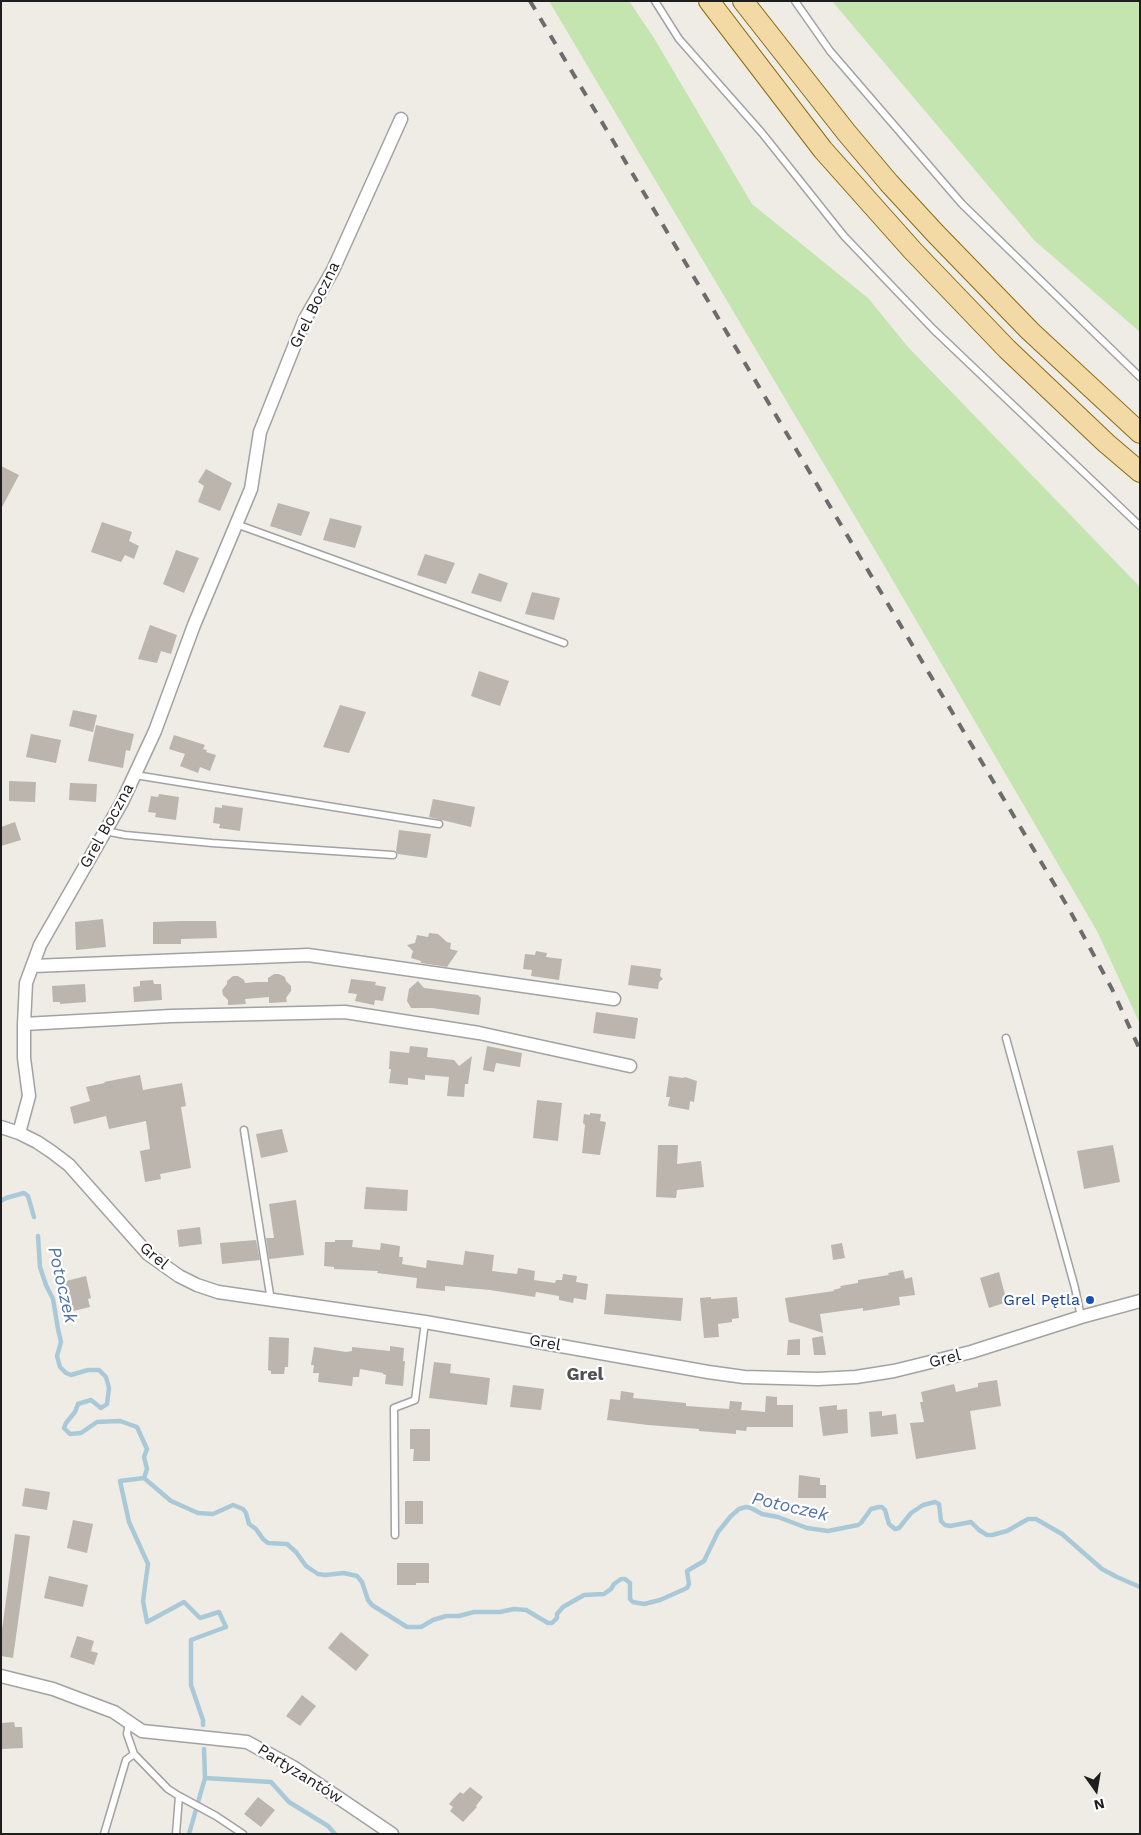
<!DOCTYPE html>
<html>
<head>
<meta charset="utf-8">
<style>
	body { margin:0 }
	#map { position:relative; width:1141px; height:1835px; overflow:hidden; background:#eeece5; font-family:"Work Sans",sans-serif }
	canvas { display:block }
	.frame { position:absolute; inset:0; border:2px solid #1e1e1e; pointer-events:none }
	.north { position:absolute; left:1071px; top:1765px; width:50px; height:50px; -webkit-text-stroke:4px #fff; paint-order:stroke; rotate:167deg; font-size:14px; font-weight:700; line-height:20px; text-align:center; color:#1e1e1e }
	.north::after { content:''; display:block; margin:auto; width:18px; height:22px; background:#1e1e1e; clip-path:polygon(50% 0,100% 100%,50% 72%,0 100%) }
</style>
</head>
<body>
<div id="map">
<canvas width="1141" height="1835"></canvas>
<div class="frame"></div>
<div class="north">N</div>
</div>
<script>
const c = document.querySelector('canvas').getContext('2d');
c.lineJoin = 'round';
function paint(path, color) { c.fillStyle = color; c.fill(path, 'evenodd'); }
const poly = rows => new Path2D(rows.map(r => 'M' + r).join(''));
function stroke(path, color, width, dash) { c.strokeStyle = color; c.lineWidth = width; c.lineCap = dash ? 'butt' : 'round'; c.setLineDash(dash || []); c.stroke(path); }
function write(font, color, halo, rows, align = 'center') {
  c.font = font + ' "Work Sans",sans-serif'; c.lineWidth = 4.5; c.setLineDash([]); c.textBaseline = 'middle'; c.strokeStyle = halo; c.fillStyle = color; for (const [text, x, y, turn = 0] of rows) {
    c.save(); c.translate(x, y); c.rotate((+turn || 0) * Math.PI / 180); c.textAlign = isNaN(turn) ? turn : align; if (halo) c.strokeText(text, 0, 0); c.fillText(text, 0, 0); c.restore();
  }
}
paint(poly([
	[549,1,629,1,654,38,752,204,868,298,908,347,1140,587,1140,1024,1097,931,888,572],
	[832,1,1140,1,1140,332,1035,241]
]), '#c4e4b0');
stroke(poly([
	[1,1201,6,1198,24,1193,28,1196,34,1217],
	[38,1236,40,1267,46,1285,53,1299,58,1329,61,1342,57,1356,60,1367,66,1373,71,1375,88,1370,99,1370,106,1377,109,1388,107,1404,101,1408,91,1400,78,1404,75,1412,66,1423,64,1428,70,1434,81,1433,97,1422,120,1421,137,1427,147,1449,144,1457,147,1469,144,1478],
	[144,1478,171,1501,198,1513,213,1514,233,1505,243,1509,246,1513,249,1524,256,1529,263,1539,268,1543,287,1544,296,1552,306,1566,318,1574,325,1575,344,1573,357,1576,362,1582,368,1600,372,1605,407,1627,421,1627,433,1620,446,1616,459,1616,474,1612,500,1612,514,1609,526,1610,548,1623,552,1623,557,1618,557,1614,563,1607,584,1595,604,1594,611,1589,614,1584,621,1579,625,1579,630,1583,630,1599,633,1602,644,1604,660,1600,687,1588,689,1584,687,1571,704,1561,718,1532,731,1516,739,1509,746,1507,751,1508,762,1514,778,1517,807,1528,828,1531,858,1525,861,1523,871,1509,879,1507,882,1507,885,1510,889,1524,895,1529,899,1528,911,1513,923,1505,935,1502,939,1504,941,1521,945,1525,950,1526,971,1522,979,1530,987,1535,992,1535,1007,1531,1028,1519,1036,1519,1062,1534,1102,1569,1117,1577,1140,1587],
	[144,1478,120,1481,129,1522,148,1564,143,1601,147,1622,184,1602,200,1618,219,1612,226,1627,191,1640,191,1685,203,1720,203,1725],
	[205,1778,271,1782,289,1802,328,1826,335,1834],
	[189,1834,205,1778,204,1749]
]), '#aac9d8', 4.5);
paint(poly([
	[1,466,19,475,1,509],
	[206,469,232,483,220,511,198,502,204,486,198,482],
	[278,503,310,512,301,536,270,526],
	[330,518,362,526,355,548,323,540],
	[102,522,132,532,129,541,139,546,134,559,125,555,121,562,91,552],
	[176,550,199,558,184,593,163,584],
	[425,554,455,563,446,584,417,575],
	[479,573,508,583,501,602,471,593],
	[532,592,560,598,554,620,525,614],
	[150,625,177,635,171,654,161,651,157,663,138,659],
	[479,671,509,681,500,706,471,696],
	[340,705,366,712,349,753,323,747],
	[73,710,97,715,93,732,69,726],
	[96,725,134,734,130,751,126,750,123,768,88,761],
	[31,734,61,740,56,763,26,757],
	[174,735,205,745,203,749,207,750,206,752,216,755,210,771,200,767,198,773,180,766,185,754,169,749],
	[9,781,36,782,35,802,9,801],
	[70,783,97,784,96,802,69,800],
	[159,794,179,797,176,820,155,817,156,813,148,812,151,796,158,797],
	[433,799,475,807,471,827,429,817],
	[222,805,243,808,240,831,219,828,220,824,213,823,215,807,222,808],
	[15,822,21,840,1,846,1,827],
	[399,830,431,834,427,858,398,854,396,851],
	[103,919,106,947,76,950,75,922],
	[181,921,216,921,217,938,181,939,181,944,153,944,153,922],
	[429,933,438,934,447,942,451,943,450,949,458,951,447,967,421,963,421,961,411,958,413,951,407,945,415,943,417,935,428,937],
	[536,951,547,953,546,957,562,959,559,980,531,976,532,970,523,969,525,954,535,955],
	[631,965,661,969,660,976,663,979,659,982,658,989,628,985],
	[274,974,279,974,285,977,286,981,291,986,291,991,286,998,287,1002,269,1003,269,997,245,999,246,1004,228,1005,228,1000,223,995,222,990,227,984,227,981,233,976,238,976,244,980,245,983,256,982,268,982,268,978],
	[351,979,376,982,375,985,386,987,383,1001,375,1000,374,1005,355,1001,357,994,348,993],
	[153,980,154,984,161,984,162,1000,134,1002,133,987,140,986,140,981],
	[418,981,424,988,478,995,481,998,479,1015,432,1008,411,1008,407,1001,409,989],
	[85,984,86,1002,60,1004,60,1002,53,1002,52,986],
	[596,1012,638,1018,635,1039,593,1033],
	[410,1046,428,1048,427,1057,454,1060,459,1066,472,1056,468,1084,465,1084,464,1097,447,1096,449,1077,425,1075,425,1080,408,1078,408,1085,389,1083,391,1069,389,1069,390,1051,409,1053],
	[487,1046,522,1053,520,1067,496,1063,494,1072,483,1070],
	[140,1075,143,1090,182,1083,186,1106,181,1107,191,1168,160,1174,161,1179,145,1182,140,1151,150,1149,146,1121,109,1129,106,1116,74,1124,70,1107,90,1101,86,1087,105,1083,104,1082],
	[669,1076,683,1078,685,1077,697,1081,694,1102,690,1101,689,1110,668,1106,670,1097,666,1097],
	[537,1100,562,1103,558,1141,533,1138],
	[590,1113,601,1114,600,1121,606,1122,600,1155,582,1153,585,1125,583,1123,584,1114,590,1115],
	[282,1129,288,1152,261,1158,256,1134],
	[658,1145,678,1145,677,1164,701,1161,704,1187,677,1190,676,1198,656,1197],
	[1113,1145,1120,1182,1084,1189,1077,1151],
	[366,1187,408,1190,407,1211,364,1209],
	[296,1200,304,1255,269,1259,266,1238,274,1238,269,1204],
	[200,1227,202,1244,179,1247,177,1230],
	[256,1240,260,1260,222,1264,220,1243],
	[335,1240,353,1240,352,1247,380,1250,381,1243,400,1246,399,1257,403,1257,402,1264,426,1268,427,1260,463,1265,465,1251,494,1255,492,1271,517,1274,518,1268,535,1271,534,1280,555,1283,556,1280,562,1280,563,1274,577,1276,576,1282,588,1284,586,1300,574,1298,573,1303,559,1300,559,1296,536,1292,535,1297,490,1290,445,1286,445,1291,416,1288,417,1278,377,1273,378,1271,334,1269,334,1267,324,1266,325,1242,335,1242],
	[842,1243,845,1258,833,1260,831,1245],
	[903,1270,905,1279,912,1277,915,1295,899,1297,900,1305,863,1311,863,1308,820,1314,823,1333,789,1322,785,1298,834,1291,833,1290,841,1288,840,1286,858,1283,858,1280,889,1275,888,1273],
	[999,1272,1007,1302,989,1308,980,1278],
	[86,1276,91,1298,88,1299,90,1307,69,1312,62,1282],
	[606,1294,683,1298,681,1321,604,1314],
	[711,1297,711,1299,737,1297,739,1318,732,1319,732,1322,718,1324,719,1337,704,1338,700,1298],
	[823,1336,826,1355,814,1355,812,1338],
	[269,1337,289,1338,288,1367,285,1367,284,1374,271,1374,271,1371,268,1370],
	[800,1339,800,1355,787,1355,788,1340],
	[390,1346,404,1348,403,1361,405,1361,403,1386,385,1384,386,1375,383,1374,383,1373,360,1369,359,1377,353,1377,352,1386,318,1382,319,1373,313,1373,314,1365,311,1365,314,1347,346,1352,352,1351,352,1347,390,1351],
	[434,1362,451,1364,450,1373,490,1378,487,1405,429,1398],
	[997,1380,1001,1406,970,1411,976,1449,916,1459,910,1423,924,1422,920,1402,923,1402,921,1392,954,1384,956,1392,978,1387,978,1383],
	[513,1385,544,1389,541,1410,510,1407],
	[621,1391,634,1393,633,1398,686,1403,686,1406,729,1409,730,1401,742,1402,741,1410,765,1412,766,1396,777,1397,777,1405,793,1405,793,1427,747,1427,746,1431,736,1430,736,1434,699,1431,699,1429,648,1425,607,1420,610,1399,620,1400],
	[837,1405,837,1410,847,1409,848,1433,823,1436,819,1407],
	[882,1411,882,1416,896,1414,898,1434,871,1437,869,1412],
	[410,1429,430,1429,430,1461,413,1461,414,1449,410,1449],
	[799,1475,820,1478,820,1485,826,1485,826,1498,798,1498],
	[25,1488,50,1492,47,1510,22,1506],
	[405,1501,423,1501,423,1524,405,1524],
	[73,1520,93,1524,87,1553,67,1548],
	[15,1534,30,1536,13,1658,1,1656,1,1637],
	[397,1563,429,1563,429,1583,416,1583,416,1585,397,1585],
	[49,1576,88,1585,83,1607,44,1598],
	[341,1632,369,1655,356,1671,328,1648],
	[77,1636,94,1641,91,1651,98,1653,94,1665,70,1657],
	[302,1695,316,1706,300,1726,286,1716],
	[14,1722,15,1727,22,1727,23,1748,1,1749,2,1723],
	[470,1787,483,1797,476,1806,477,1807,463,1822,450,1811,453,1807,449,1804,460,1792,463,1794],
	[258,1797,275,1810,261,1827,244,1814]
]), '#bbb5ae');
const lane = poly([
	[655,1,679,39,762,133,844,236,933,329,1140,526],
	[795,1,830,51,962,204,1140,377],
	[236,524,564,643],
	[135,775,439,824],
	[105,831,125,835,212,843,393,855],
	[1006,1038,1075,1288,1081,1317],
	[244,1130,271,1301],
	[395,1535,394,1408,415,1400,425,1322],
	[129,1722,127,1734,134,1754,168,1789,179,1796,176,1834],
	[179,1796,216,1816,243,1834],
	[104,1834,126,1760,134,1754]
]);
const street = poly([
	[33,966,308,955,614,999],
	[24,1024,171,1016,345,1012,479,1033,630,1066],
	[1,1127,19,1133,37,1142,52,1152,69,1165,148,1254,179,1276,197,1285,218,1292,425,1322,708,1372,744,1377,818,1379,856,1377,894,1371,971,1352,1081,1317,1140,1301],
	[19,1133,29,1096,24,1058,24,1024,26,983,40,945,122,802,155,731,194,625,251,489,260,432,305,319,333,270,401,119],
	[1,1676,53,1689,114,1712,142,1731,247,1742,293,1767,392,1834]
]);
const primary = poly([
	[709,1,823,150,913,251,1007,349,1106,443,1140,472],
	[743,1,846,132,889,183,935,233,1030,331,1140,433]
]);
stroke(lane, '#a2a2a2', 9);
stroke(street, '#a2a2a2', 15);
stroke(primary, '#8a6d0e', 22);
stroke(lane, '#fff', 6);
stroke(street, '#fff', 12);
stroke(primary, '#f3d9a5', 20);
stroke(poly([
	[530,1,1069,909,1112,989,1140,1050]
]), '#6c6c6c', 4, [10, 10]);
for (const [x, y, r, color] of [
	[1090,1300,5,"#1a4fb4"]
]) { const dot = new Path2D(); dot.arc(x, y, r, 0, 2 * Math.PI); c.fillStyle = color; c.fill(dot); stroke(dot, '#fff', 2); }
write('16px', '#1e1e1e', '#fff', [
	["Grel Boczna",315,305,-64],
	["Grel Boczna",107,826,-61],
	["Grel",154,1256,40],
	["Grel",545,1343,10],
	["Grel",945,1359,-14],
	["Partyzantów",300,1774,32]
]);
write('16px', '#164399', '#fff', [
	["Grel Pętla",1080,1300]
], 'right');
write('italic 18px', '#5374a5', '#fff', [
	["Potoczek",62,1285,77],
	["Potoczek",790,1507,13]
]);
write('bold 18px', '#515151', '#fff', [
	["Grel",585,1375]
]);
</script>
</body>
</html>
